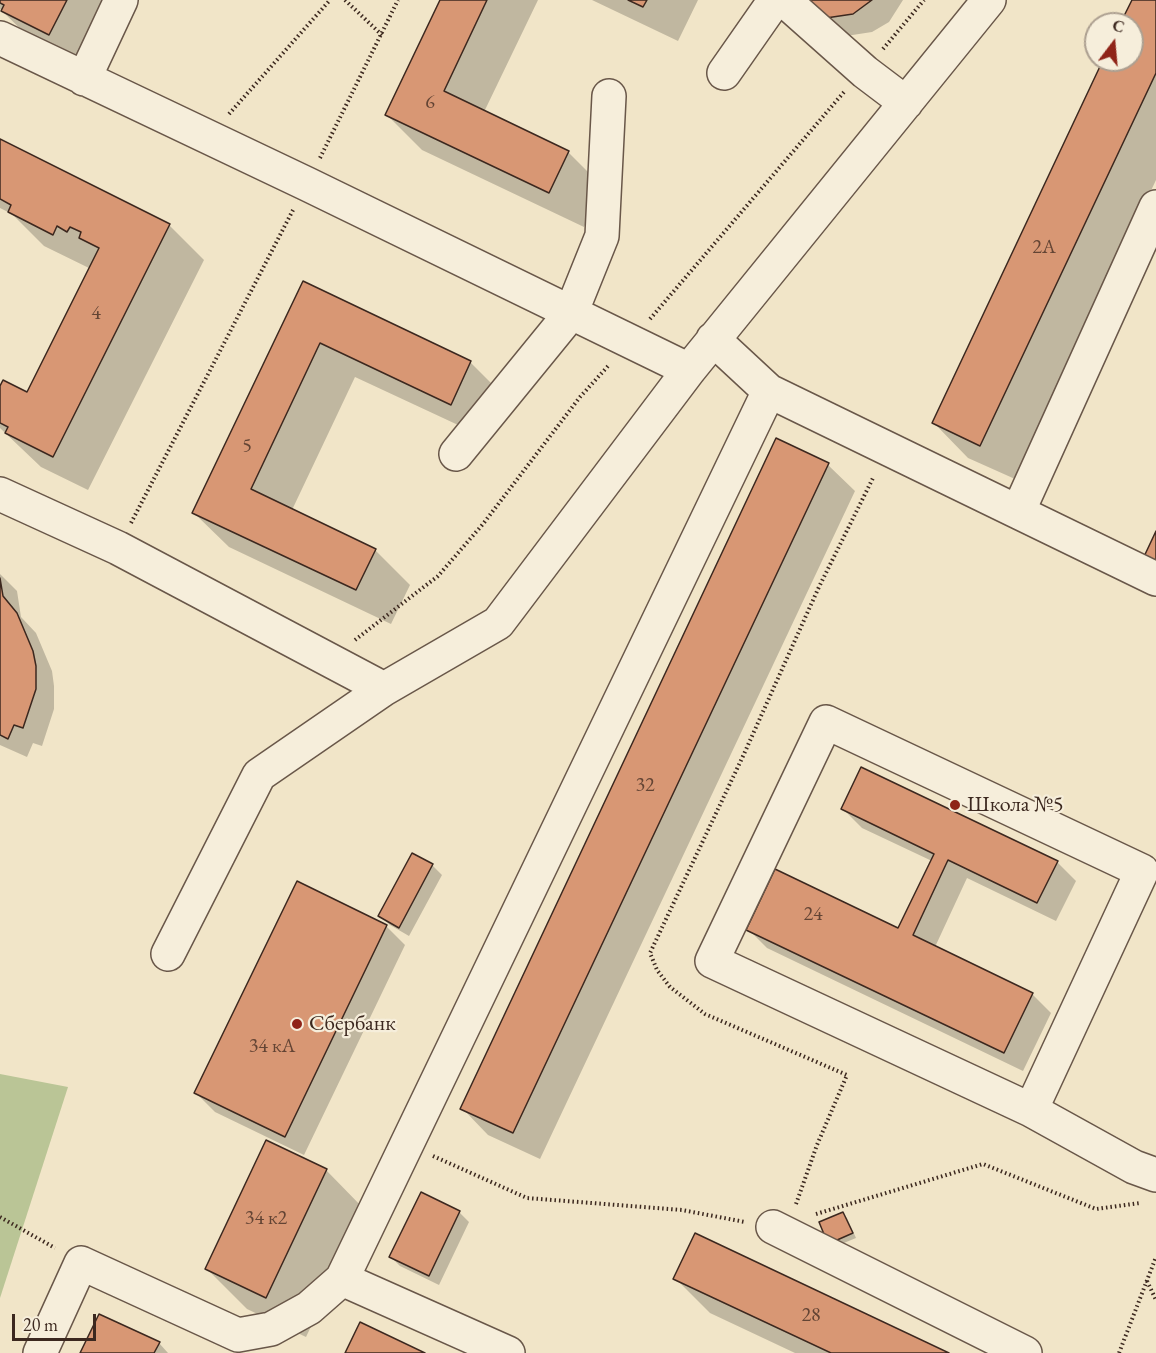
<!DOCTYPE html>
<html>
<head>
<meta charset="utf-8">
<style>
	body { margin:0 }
	#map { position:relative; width:1156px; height:1353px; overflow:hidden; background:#f1e5c8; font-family:"EB Garamond",serif }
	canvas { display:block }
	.north { position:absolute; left:1084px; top:12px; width:60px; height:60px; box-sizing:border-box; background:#f6eedb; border:2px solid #ac9f90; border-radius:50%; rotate:16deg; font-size:16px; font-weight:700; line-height:24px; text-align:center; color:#3c281f }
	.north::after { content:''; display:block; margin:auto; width:21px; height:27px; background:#8f2418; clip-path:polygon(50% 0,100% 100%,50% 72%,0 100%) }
	.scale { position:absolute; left:12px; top:1314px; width:84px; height:27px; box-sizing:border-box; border:3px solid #3c281f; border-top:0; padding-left:8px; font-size:18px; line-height:21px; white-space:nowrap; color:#3c281f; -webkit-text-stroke:4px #f6eedb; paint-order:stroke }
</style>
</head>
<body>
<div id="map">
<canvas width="1156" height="1353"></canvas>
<div class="north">С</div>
<div class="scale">20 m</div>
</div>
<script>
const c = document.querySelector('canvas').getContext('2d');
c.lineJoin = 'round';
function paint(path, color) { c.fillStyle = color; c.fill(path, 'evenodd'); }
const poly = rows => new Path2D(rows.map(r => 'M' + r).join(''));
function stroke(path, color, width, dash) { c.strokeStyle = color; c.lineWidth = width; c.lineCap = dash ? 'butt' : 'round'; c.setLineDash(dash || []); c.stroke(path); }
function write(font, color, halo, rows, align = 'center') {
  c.font = font + ' "EB Garamond",serif'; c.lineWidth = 4.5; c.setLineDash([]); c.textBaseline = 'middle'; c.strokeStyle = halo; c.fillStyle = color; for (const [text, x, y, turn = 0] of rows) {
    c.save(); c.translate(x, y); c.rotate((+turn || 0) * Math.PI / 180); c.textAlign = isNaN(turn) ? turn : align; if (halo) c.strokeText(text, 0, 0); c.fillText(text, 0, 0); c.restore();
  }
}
paint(poly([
	[0,1074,68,1087,0,1298]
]), '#bac596');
paint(poly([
	[0,0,119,0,84,69,37,45,0,9],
	[442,0,538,0,484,112,568,152,603,187,584,227,422,150,387,115],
	[592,0,698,0,678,41],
	[795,0,903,0,889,22,872,32,846,36],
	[1133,0,1156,0,1156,180,1015,479,968,458,934,423,1105,60,1132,60,1132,24,1122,24],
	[0,140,169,225,204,260,88,490,41,467,0,428,0,390,28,394,91,269,44,246,12,214,0,208],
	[303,283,471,363,505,397,486,438,355,377,292,510,375,550,410,585,391,624,229,547,194,513],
	[777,440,828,465,855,491,540,1159,488,1135,462,1108],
	[0,574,17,591,21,617,36,633,52,671,54,686,54,709,42,746,33,743,27,757,0,745],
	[843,809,1057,862,1076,881,1056,921,967,878,935,947,1032,994,1051,1013,1023,1071,767,948,748,929,899,930,932,861,862,828],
	[432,865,442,875,409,936,390,925,380,916],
	[386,926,405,945,304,1155,215,1112,196,1093],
	[326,1170,366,1211,306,1337,247,1309,207,1269],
	[421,1194,460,1213,469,1222,439,1285,400,1266,391,1257],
	[843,1214,847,1218,856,1238,834,1247],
	[675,1278,946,1353,795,1353,710,1313],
	[159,1343,168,1353,82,1353]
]), '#0003');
const building = poly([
	[0,0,67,0,49,35,1,11,4,5,0,3,0,0],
	[440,0,487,0,444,91,569,151,549,193,385,115,440,0],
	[628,0,647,0,643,7,628,0],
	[793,0,872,0,853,14,826,18,793,0],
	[1132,0,1156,0,1156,73,980,446,932,423,1103,60,1132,60,1132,24,1120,24,1132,0],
	[0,139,170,224,53,457,5,433,8,427,0,423,0,386,3,380,27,392,99,248,79,238,81,232,70,227,67,232,57,226,53,235,8,212,11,205,0,199,0,139],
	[303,281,471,361,451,405,320,343,251,489,376,549,356,590,192,513,303,281],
	[776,438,829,463,513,1133,460,1109,776,438],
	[1156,531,1156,570,1141,563,1156,531],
	[0,578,3,596,17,613,33,651,36,666,36,689,23,728,14,725,8,739,0,735,0,578],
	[861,767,1058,861,1037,903,948,860,913,935,1033,993,1004,1053,746,930,775,869,898,928,934,854,841,809,861,767],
	[412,853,433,864,399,928,378,916,412,853],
	[297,881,387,925,285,1137,194,1093,297,881],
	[266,1140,327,1169,266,1298,205,1269,266,1140],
	[421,1192,460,1211,429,1276,389,1257,421,1192],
	[843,1212,853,1233,828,1244,819,1222,843,1212],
	[695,1233,949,1353,831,1353,673,1279,695,1233],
	[99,1314,160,1342,154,1353,80,1353,99,1314],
	[360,1322,425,1353,345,1353,360,1322]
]);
paint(building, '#d89774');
stroke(building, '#3c281f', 1.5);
const minor = poly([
	[784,0,865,72,906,103],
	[0,38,307,184,689,370],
	[724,73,775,0],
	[84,79,121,0],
	[713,339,769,391,1018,512,1156,207],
	[456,454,571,313,602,236,609,96],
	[0,494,118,548,384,689],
	[1018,512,1156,579],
	[168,954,259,775,384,689,498,623,689,370,989,0],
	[1031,1110,1142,871,826,722,712,961,1031,1110,1134,1167,1156,1175],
	[773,1227,1025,1353],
	[342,1279,508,1353],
	[40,1353,81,1263,238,1335,271,1329,309,1308,342,1279,769,391]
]);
stroke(minor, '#695749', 36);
stroke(poly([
	[345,0,382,35],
	[883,49,924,0],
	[229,114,330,0],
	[320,158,398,0],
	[650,319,844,92],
	[131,523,293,210],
	[355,640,438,576,483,524,580,397,609,365],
	[433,1156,527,1198,682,1210,745,1222],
	[796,1204,817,1145,847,1075,705,1014,670,987,657,970,650,953,744,754,818,589,874,476],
	[816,1214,983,1164,1096,1209,1140,1203],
	[0,1217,55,1248],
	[1147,1281,1156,1300],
	[1119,1353,1156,1257]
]), '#3c281f', 4, [1.5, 3]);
stroke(minor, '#f6eedb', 33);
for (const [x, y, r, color] of [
	[955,805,6,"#8f2418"],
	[297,1024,6,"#8f2418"]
]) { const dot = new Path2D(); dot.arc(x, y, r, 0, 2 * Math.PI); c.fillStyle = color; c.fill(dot); stroke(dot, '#f6eedb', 2); }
write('20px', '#634434', null, [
	["6",430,103],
	["2А",1044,248],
	["4",96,314],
	["5",247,447],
	["32",645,786],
	["24",813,915],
	["34 кА",272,1047],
	["34 к2",266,1219],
	["28",811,1316]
]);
write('22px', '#3c281f', '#f6eedb', [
	["Школа №5",967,805],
	["Сбербанк",309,1024]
], 'left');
</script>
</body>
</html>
